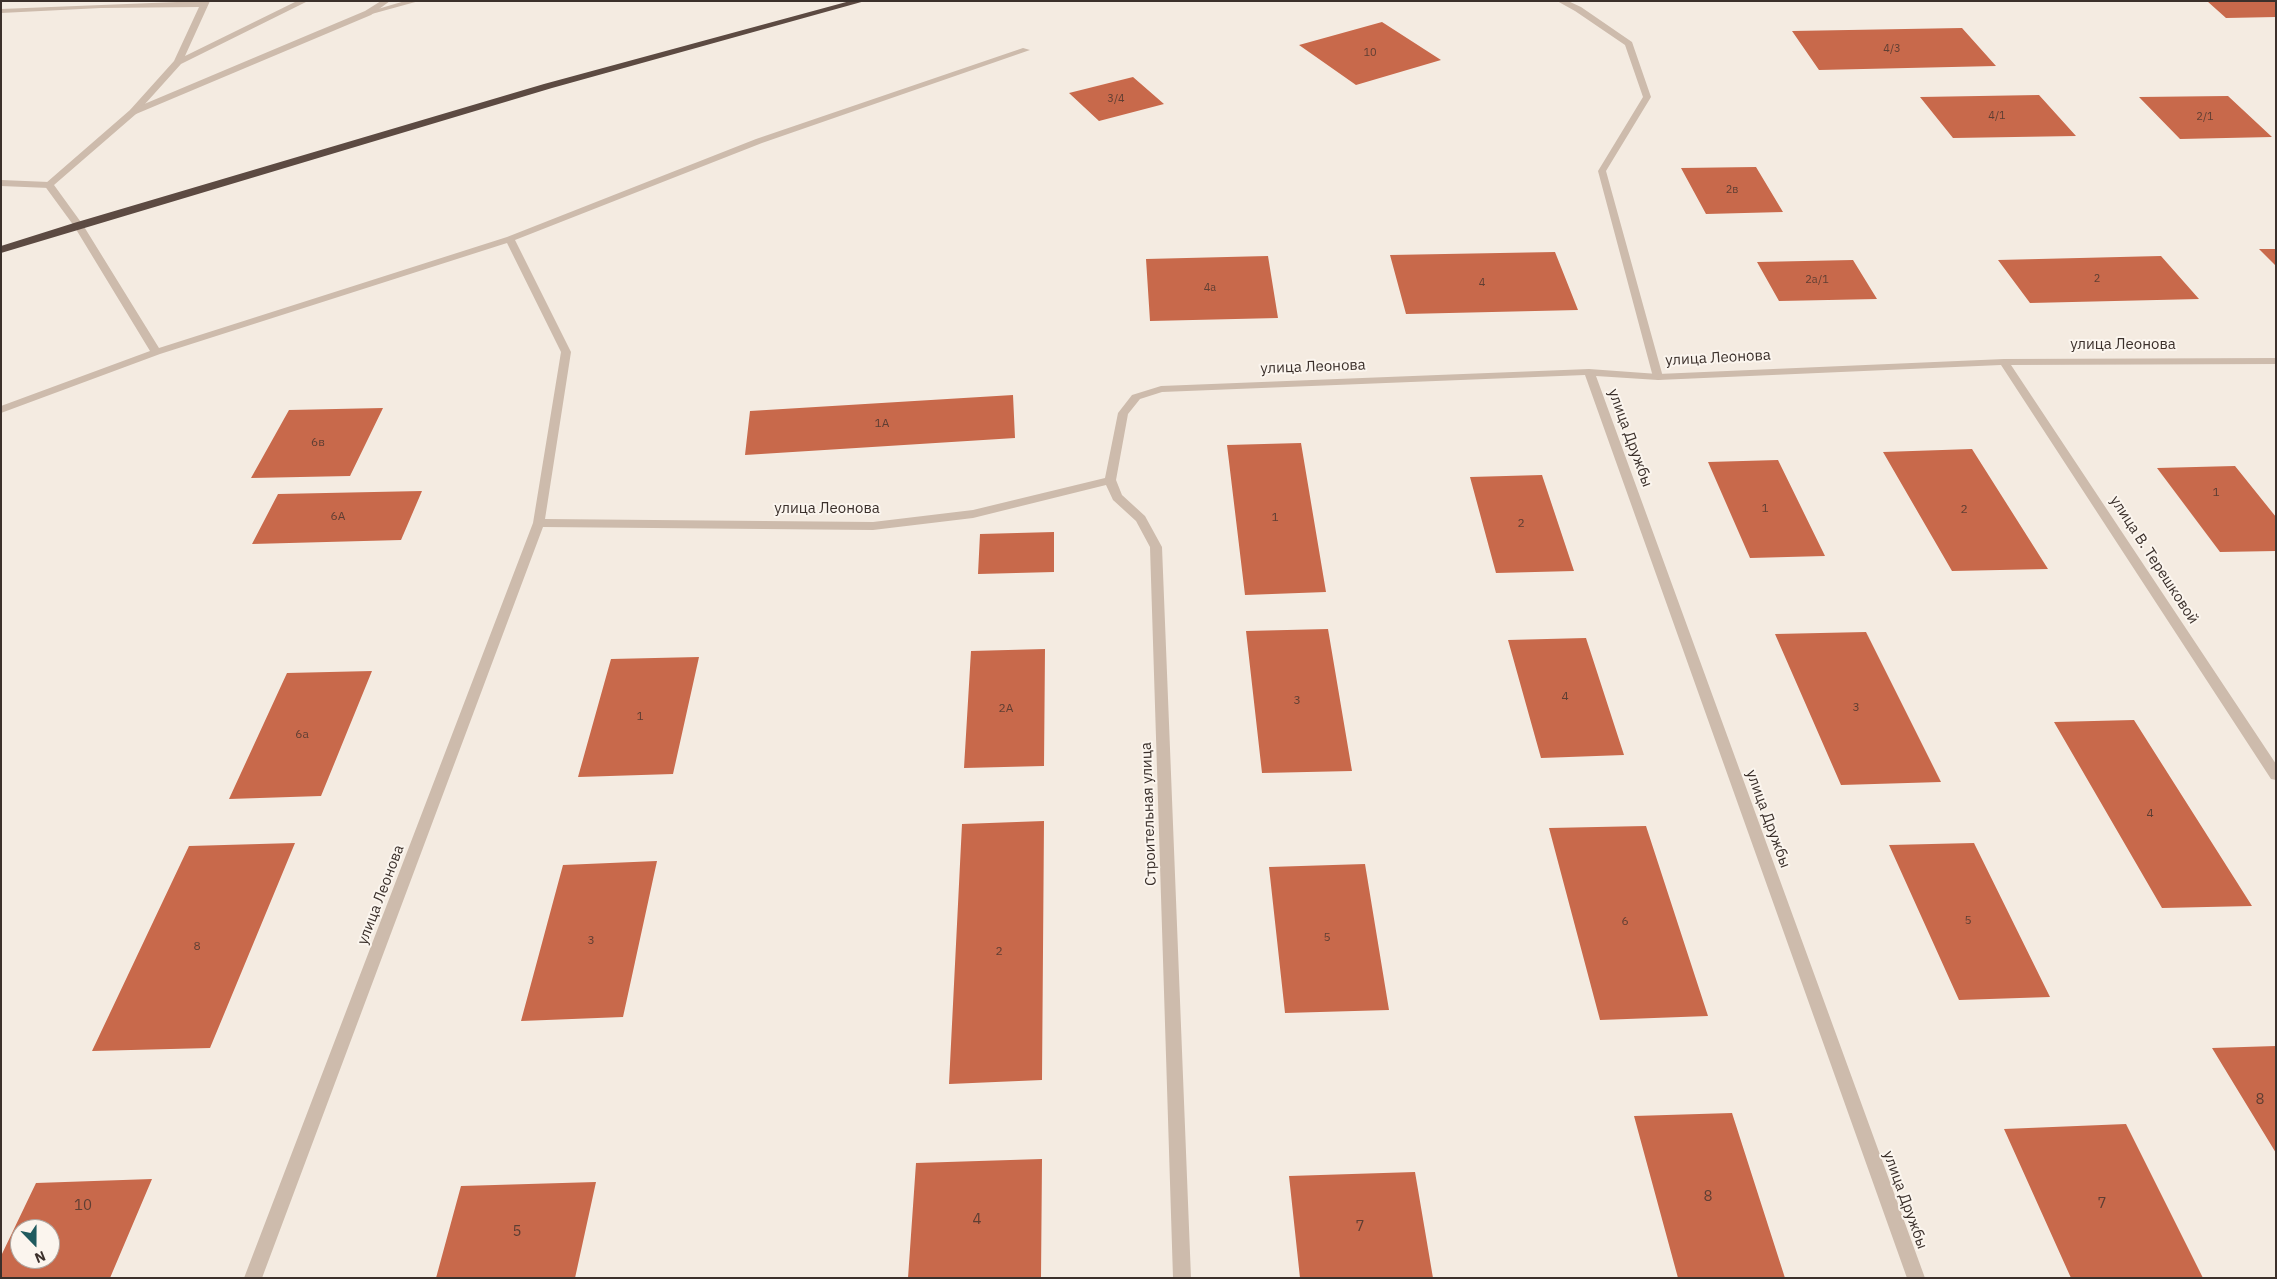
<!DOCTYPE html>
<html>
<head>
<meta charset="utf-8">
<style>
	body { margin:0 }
	#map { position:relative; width:2277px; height:1279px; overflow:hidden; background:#f4ebe1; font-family:"IBM Plex Sans",sans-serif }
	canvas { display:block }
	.frame { position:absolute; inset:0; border:2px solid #3b302b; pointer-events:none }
	.north { position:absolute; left:10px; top:1219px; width:50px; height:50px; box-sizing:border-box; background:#fbf5ee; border:1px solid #aea6a0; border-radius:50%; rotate:158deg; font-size:14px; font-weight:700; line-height:20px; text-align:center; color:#3b302b }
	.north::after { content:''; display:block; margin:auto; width:18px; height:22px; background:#1f5a5e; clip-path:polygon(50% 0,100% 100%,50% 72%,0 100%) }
</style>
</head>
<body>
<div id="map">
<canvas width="2277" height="1279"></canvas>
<div class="frame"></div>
<div class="north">N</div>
</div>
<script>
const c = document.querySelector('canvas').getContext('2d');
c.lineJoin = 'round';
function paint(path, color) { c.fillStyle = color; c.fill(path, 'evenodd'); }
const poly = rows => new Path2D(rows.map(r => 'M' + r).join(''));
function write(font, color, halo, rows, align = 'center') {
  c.font = font + ' "IBM Plex Sans",sans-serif'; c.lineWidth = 4; c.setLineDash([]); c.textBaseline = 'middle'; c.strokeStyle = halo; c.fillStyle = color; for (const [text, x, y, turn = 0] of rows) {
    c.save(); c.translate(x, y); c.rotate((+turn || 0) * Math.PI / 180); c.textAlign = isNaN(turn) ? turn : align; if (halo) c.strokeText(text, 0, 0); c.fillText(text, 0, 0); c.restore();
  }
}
paint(poly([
	[2207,1,2276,1,2276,17,2226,18],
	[1382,22,1441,60,1356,85,1299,45],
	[1962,28,1996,66,1819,70,1792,31],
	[1133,77,1164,104,1099,121,1069,93],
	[2039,95,2076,136,1953,138,1920,97],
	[2228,96,2272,137,2180,139,2139,97],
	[1756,167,1783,212,1706,214,1681,168],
	[2259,249,2276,249,2276,266],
	[1555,252,1578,310,1406,314,1390,255],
	[1268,256,1278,318,1150,321,1146,259],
	[2161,256,2199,299,2030,303,1998,260],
	[1853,260,1877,299,1779,301,1757,262],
	[1013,395,1015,438,745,455,750,411],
	[383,408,350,476,251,478,289,410],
	[1301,443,1326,592,1245,595,1227,445],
	[1972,449,2048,569,1952,571,1883,452],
	[1778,460,1825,556,1750,558,1708,462],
	[2235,466,2276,517,2276,551,2220,552,2157,468],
	[1542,475,1574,571,1496,573,1470,477],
	[422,491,401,540,252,544,278,494],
	[1054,532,1054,572,978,574,980,534],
	[1328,629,1352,771,1262,773,1246,631],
	[1866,632,1941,782,1841,785,1775,634],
	[1586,638,1624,755,1541,758,1508,640],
	[1045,649,1044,766,964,768,971,651],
	[699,657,673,774,578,777,611,659],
	[372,671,321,796,229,799,287,673],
	[2134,720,2252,906,2162,908,2054,722],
	[1044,821,1042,1080,949,1084,962,824],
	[1646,826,1708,1016,1600,1020,1549,828],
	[295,843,210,1048,92,1051,189,846],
	[1974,843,2050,997,1959,1000,1889,845],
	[657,861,623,1017,521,1021,563,865],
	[1365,864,1389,1010,1285,1013,1269,867],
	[2276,1046,2276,1153,2212,1048],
	[1732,1113,1785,1278,1678,1278,1634,1116],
	[2126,1124,2203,1278,2071,1278,2004,1129],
	[1042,1159,1041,1278,908,1278,916,1163],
	[1415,1172,1433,1278,1300,1278,1289,1176],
	[152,1179,110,1278,1,1278,1,1256,36,1183],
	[20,1229,50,1229,50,1259,20,1259],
	[596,1182,575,1278,436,1278,461,1186]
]), '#c8694b');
paint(poly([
	[202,1,210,1,185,56,297,1,308,1,181,64,136,114,133,115,130,114,130,110,174,61,199,7,101,8,1,13,1,9,202,1],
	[405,1,419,1,368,15,364,13,405,1],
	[1557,1,1568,1,1581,7,1632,42,1651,97,1606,171,1663,377,1662,379,1658,380,1653,377,1598,171,1643,97,1625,45,1575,11,1557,1],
	[1,180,49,182,54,185,49,188,1,186,1,180]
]), '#cdbbac');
paint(poly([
	[381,1,390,1,371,15,136,114,54,185,83,225,159,348,507,237,756,139,1023,48,1030,50,762,143,515,240,571,352,545,519,873,522,973,510,1105,478,1118,413,1132,395,1161,386,1589,369,1658,374,2004,359,2276,358,2276,364,2011,365,2276,764,2276,780,2271,779,2001,365,1658,380,1596,376,1925,1278,1907,1278,1585,375,1162,392,1140,399,1128,414,1116,480,1122,495,1145,516,1162,547,1191,1278,1173,1278,1150,547,1136,521,1113,500,1106,485,973,518,873,530,543,527,262,1278,244,1278,533,523,561,352,507,243,160,354,1,413,1,406,150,351,74,226,44,185,46,183,130,110,365,11,381,1]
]), '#cdbbac');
paint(poly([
	[850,1,865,1,552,88,1,253,1,246,74,223,544,84,850,1]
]), '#5c4a42');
write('11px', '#5e3e33', null, [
	["4/3",1892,49],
	["10",1370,53],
	["3/4",1116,99],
	["4/1",1997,116],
	["2/1",2205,117],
	["2в",1732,190],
	["2",2097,279],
	["2а/1",1817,280],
	["4",1482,283],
	["4а",1210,288]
]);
write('12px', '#5e3e33', null, [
	["1А",882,424],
	["6в",318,443],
	["1",2216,493],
	["1",1765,509],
	["2",1964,510],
	["6А",338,517],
	["1",1275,518],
	["2",1521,524],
	["4",1565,697],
	["3",1297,701],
	["3",1856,708],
	["2А",1006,709],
	["1",640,717],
	["6а",302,735],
	["4",2150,814],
	["5",1968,921],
	["6",1625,922],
	["5",1327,938],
	["3",591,941],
	["8",197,947],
	["2",999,952]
]);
write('15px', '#3b302b', '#fbf5ee', [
	["улица Леонова",2123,345],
	["улица Леонова",1718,358,-3],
	["улица Леонова",1313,367,-2],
	["улица Дружбы",1630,438,70],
	["улица Леонова",827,509],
	["улица В. Терешковой",2154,560,57],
	["Строительная улица",1149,814,-92],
	["улица Дружбы",1768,819,70],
	["улица Леонова",381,895,-69],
	["улица Дружбы",1905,1200,70]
]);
write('15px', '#5e3e33', null, [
	["8",2260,1100],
	["8",1708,1197],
	["7",2102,1204],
	["10",83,1206],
	["4",977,1220],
	["7",1360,1227],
	["5",517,1232]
]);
</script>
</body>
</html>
